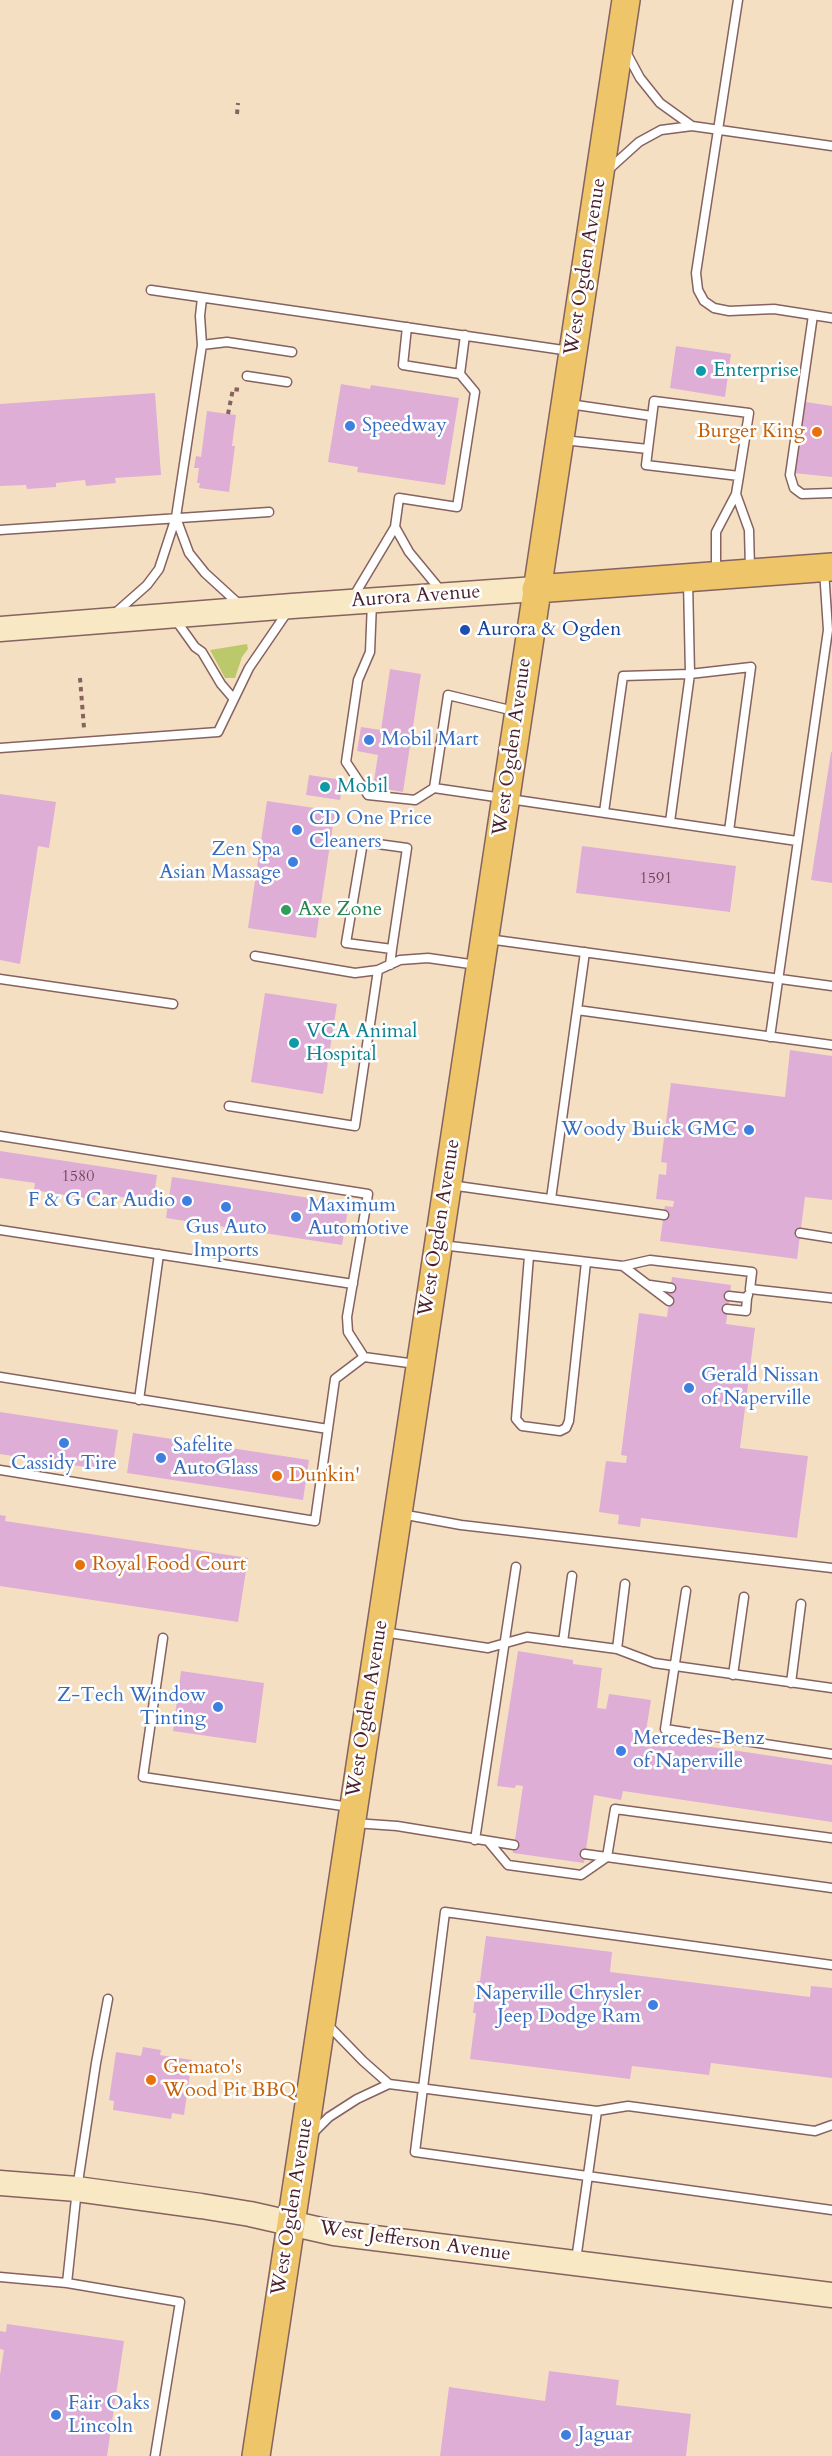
<!DOCTYPE html>
<html>
<head>
<meta charset="utf-8">
<style>
	body { margin:0 }
	canvas { display:block; background:#f4dfc3 }
</style>
</head>
<body>
<canvas width="832" height="2456"></canvas>
<script>
const c = document.querySelector('canvas').getContext('2d');
c.lineJoin = 'round';
function paint(path, color) { c.fillStyle = color; c.fill(path, 'evenodd'); }
const poly = rows => new Path2D(rows.map(r => 'M' + r).join(''));
function stroke(path, color, width, dash) { c.strokeStyle = color; c.lineWidth = width; c.lineCap = dash ? 'butt' : 'round'; c.setLineDash(dash || []); c.stroke(path); }
function write(font, color, halo, rows, align = 'center') {
  c.font = font + ' Cardo,serif'; c.lineWidth = 5; c.setLineDash([]); c.textBaseline = 'middle'; c.strokeStyle = halo; c.fillStyle = color; for (const [text, x, y, turn = 0] of rows) {
    c.save(); c.translate(x, y); c.rotate((+turn || 0) * Math.PI / 180); c.textAlign = isNaN(turn) ? turn : align; if (halo) c.strokeText(text, 0, 0); c.fillText(text, 0, 0); c.restore();
  }
}
paint(poly([
	[247,644,248,649,242,657,235,678,225,678,210,650]
]), '#bcc96b');
paint(poly([
	[676,346,731,354,725,397,670,388],
	[341,384,370,389,371,385,459,398,445,485,357,472,358,467,328,462],
	[155,393,161,475,115,478,116,483,86,486,85,480,56,483,56,487,27,489,26,485,0,486,0,404],
	[806,402,832,406,832,477,794,473],
	[207,411,236,415,232,446,235,446,229,492,199,488,200,483,197,483,199,468,194,468,196,456,201,457],
	[390,669,421,674,403,792,373,787,378,755,357,751,361,727,381,730],
	[831,752,832,752,832,883,811,880],
	[309,775,343,780,340,800,306,795],
	[0,794,56,802,49,848,38,846,20,964,0,960],
	[267,801,335,811,316,938,248,928],
	[582,846,736,866,730,912,576,893],
	[265,993,337,1004,323,1094,251,1082],
	[790,1050,832,1056,832,1200,805,1197,797,1259,660,1241,665,1206,673,1207,674,1201,656,1199,659,1174,666,1175,667,1163,661,1162,671,1083,785,1097],
	[0,1151,157,1175,153,1202,96,1193,95,1200,34,1190,35,1183,0,1178],
	[172,1177,349,1204,342,1245,166,1218],
	[672,1277,731,1285,726,1324,755,1328,740,1448,808,1456,797,1538,641,1518,640,1527,618,1524,619,1515,599,1512,606,1461,626,1463,627,1456,621,1455,639,1313,667,1317],
	[0,1412,118,1430,112,1471,0,1454],
	[133,1433,309,1460,303,1500,127,1473],
	[0,1515,6,1516,5,1521,248,1558,238,1622,0,1586],
	[518,1651,573,1660,573,1664,602,1668,597,1708,606,1709,609,1694,651,1700,645,1737,832,1765,832,1822,623,1791,621,1800,594,1795,584,1863,513,1853,523,1786,516,1785,515,1788,497,1786],
	[181,1671,264,1683,256,1743,173,1731],
	[486,1936,612,1952,610,1972,810,1997,811,1986,832,1988,832,2078,711,2063,709,2075,632,2066,630,2079,470,2059,476,2013,473,2013,477,1981,480,1981],
	[143,2047,161,2050,160,2055,192,2060,184,2115,172,2113,171,2119,113,2110,114,2101,109,2100,116,2052,141,2056],
	[7,2324,124,2341,107,2456,0,2456,0,2375,4,2350,0,2349,0,2331,6,2332],
	[549,2371,619,2380,616,2405,691,2414,686,2456,440,2456,449,2387,545,2401]
]), '#dfaed6');
const lane = poly([
	[738,0,696,273,698,290,704,301,714,308,729,311,774,309,832,318],
	[626,52,640,78,660,103,692,126],
	[608,170,639,142,661,130,692,126,832,146],
	[151,290,570,351],
	[813,315,790,475,794,488,802,494,832,493],
	[407,327,403,365,460,374],
	[202,345,227,342,292,352],
	[247,376,287,382],
	[569,404,652,416],
	[563,440,648,449],
	[736,494,749,530,750,569],
	[176,518,189,553,205,573,240,605],
	[395,527,409,552,442,592],
	[0,530,269,512],
	[716,573,716,532,736,494,739,476,749,413,654,401,646,465,739,476],
	[352,599,395,527,399,498,457,507,475,392,460,374,465,335],
	[372,602,370,652,358,680,346,762,368,795,415,800,434,788],
	[113,615,147,585,159,569,176,517,202,345,200,316,202,298],
	[175,619,195,647,202,652,221,684,233,698],
	[514,711,448,695,434,788,797,841],
	[0,748,218,732,249,668,288,611],
	[604,812,623,676,690,674,751,667,729,831],
	[670,822,690,674,688,581],
	[488,939,832,986],
	[255,956,355,973,378,970,400,960,428,958,477,965],
	[390,965,392,949,407,848,363,842,346,943,392,949],
	[0,979,173,1004],
	[577,1010,832,1045],
	[770,1037,828,630,824,570],
	[229,1106,355,1126,378,970],
	[0,1136,368,1194,347,1317,348,1332,364,1357],
	[450,1185,664,1215],
	[551,1199,585,952],
	[0,1230,353,1284],
	[800,1233,832,1238],
	[441,1245,623,1266,650,1260,752,1272,750,1289,832,1298],
	[529,1256,516,1419,522,1426,560,1431,566,1428,569,1421,586,1262],
	[623,1266,669,1301],
	[650,1285,671,1288],
	[729,1296,747,1298,748,1295],
	[727,1309,746,1311,747,1298],
	[0,1377,328,1429],
	[139,1400,159,1254],
	[0,1470,315,1521,335,1379,364,1357,416,1364],
	[401,1514,461,1525,832,1568],
	[686,1591,665,1729,832,1754],
	[383,1632,488,1648,527,1637,617,1649,654,1663,832,1688],
	[163,1638,143,1777,350,1807],
	[563,1642,572,1576],
	[617,1649,625,1584],
	[733,1675,744,1597],
	[791,1683,801,1604],
	[354,1823,397,1826,514,1845],
	[475,1840,516,1567],
	[488,1841,508,1865,581,1875,607,1857,615,1809,832,1838],
	[585,1854,832,1888],
	[832,1965,445,1912,415,2152,832,2210],
	[327,2024,363,2061,389,2084],
	[597,2111,628,2106,815,2131,832,2125],
	[313,2133,329,2117,357,2099,389,2084,597,2111,576,2260],
	[0,2277,67,2283,77,2189,96,2063,108,1999],
	[67,2283,180,2302,155,2456]
]);
const secondary = poly([
	[0,629,292,606,536,589],
	[0,2183,77,2189,201,2206,250,2214,334,2233,832,2295]
]);
const primary = poly([
	[536,589,832,567],
	[256,2456,626,0]
]);
stroke(lane, '#866260', 11);
stroke(secondary, '#866260', 27);
stroke(primary, '#866260', 30);
stroke(poly([
	[237,114,238,103],
	[228,414,233,389,240,390],
	[80,678,84,728]
]), '#866260', 4, [4.5, 4.5]);
stroke(lane, '#fff', 8);
stroke(secondary, '#f8e8c3', 24);
stroke(primary, '#eec569', 27);
for (const [x, y, r, color] of [
	[701,371,6,"#0f9aa8"],
	[350,426,6,"#3f7fe0"],
	[817,432,6,"#e8710a"],
	[465,630,6,"#1a4fb4"],
	[369,740,6,"#3f7fe0"],
	[325,787,6,"#0f9aa8"],
	[297,830,6,"#3f7fe0"],
	[293,862,6,"#3f7fe0"],
	[286,910,6,"#2e9e5b"],
	[294,1043,6,"#0f9aa8"],
	[749,1130,6,"#3f7fe0"],
	[187,1201,6,"#3f7fe0"],
	[226,1207,6,"#3f7fe0"],
	[296,1217,6,"#3f7fe0"],
	[689,1388,6,"#3f7fe0"],
	[64,1443,6,"#3f7fe0"],
	[161,1458,6,"#3f7fe0"],
	[277,1476,6,"#e8710a"],
	[80,1565,6,"#e8710a"],
	[218,1707,6,"#3f7fe0"],
	[621,1751,6,"#3f7fe0"],
	[653,2005,6,"#3f7fe0"],
	[151,2080,6,"#e8710a"],
	[56,2415,6,"#3f7fe0"],
	[566,2435,6,"#3f7fe0"]
]) { const dot = new Path2D(); dot.arc(x, y, r, 0, 2 * Math.PI); c.fillStyle = color; c.fill(dot); stroke(dot, '#fff', 2); }
write('16px', '#6f4356', null, [
	["1591",656,879],
	["1580",78,1177]
]);
write('20px', '#4a1f2b', '#fff', [
	["West Ogden Avenue",586,267,-81],
	["Aurora Avenue",416,597,-4],
	["West Ogden Avenue",513,747,-82],
	["West Ogden Avenue",440,1228,-81],
	["West Ogden Avenue",368,1709,-81],
	["West Ogden Avenue",293,2207,-81],
	["West Jefferson Avenue",415,2242,8]
]);
write('20px', '#0d838f', '#fff', [
	["Enterprise",713,371],
	["Mobil",337,787],
	["VCA Animal",306,1032],
	["Hospital",306,1055]
], 'left');
write('20px', '#366cbe', '#fff', [
	["Speedway",362,426],
	["Mobil Mart",381,740],
	["CD One Price",309,819],
	["Cleaners",309,842],
	["Zen Spa",281,850,"right"],
	["Asian Massage",281,873,"right"],
	["Woody Buick GMC",737,1130,"right"],
	["F & G Car Audio",175,1201,"right"],
	["Maximum",308,1206],
	["Automotive",308,1229],
	["Gus Auto",226,1228,"center"],
	["Imports",226,1251,"center"],
	["Gerald Nissan",701,1376],
	["of Naperville",701,1399],
	["Safelite",173,1446],
	["AutoGlass",173,1469],
	["Cassidy Tire",64,1464,"center"],
	["Z-Tech Window",206,1696,"right"],
	["Tinting",206,1719,"right"],
	["Mercedes-Benz",633,1739],
	["of Naperville",633,1762],
	["Naperville Chrysler",641,1994,"right"],
	["Jeep Dodge Ram",641,2017,"right"],
	["Fair Oaks",68,2404],
	["Lincoln",68,2427],
	["Jaguar",578,2435]
], 'left');
write('20px', '#c56008', '#fff', [
	["Burger King",805,432,"right"],
	["Dunkin'",289,1476],
	["Royal Food Court",92,1565],
	["Gemato's",163,2068],
	["Wood Pit BBQ",163,2091]
], 'left');
write('20px', '#164399', '#fff', [
	["Aurora & Ogden",477,630]
], 'left');
write('20px', '#27864d', '#fff', [
	["Axe Zone",298,910]
], 'left');
</script>
</body>
</html>
